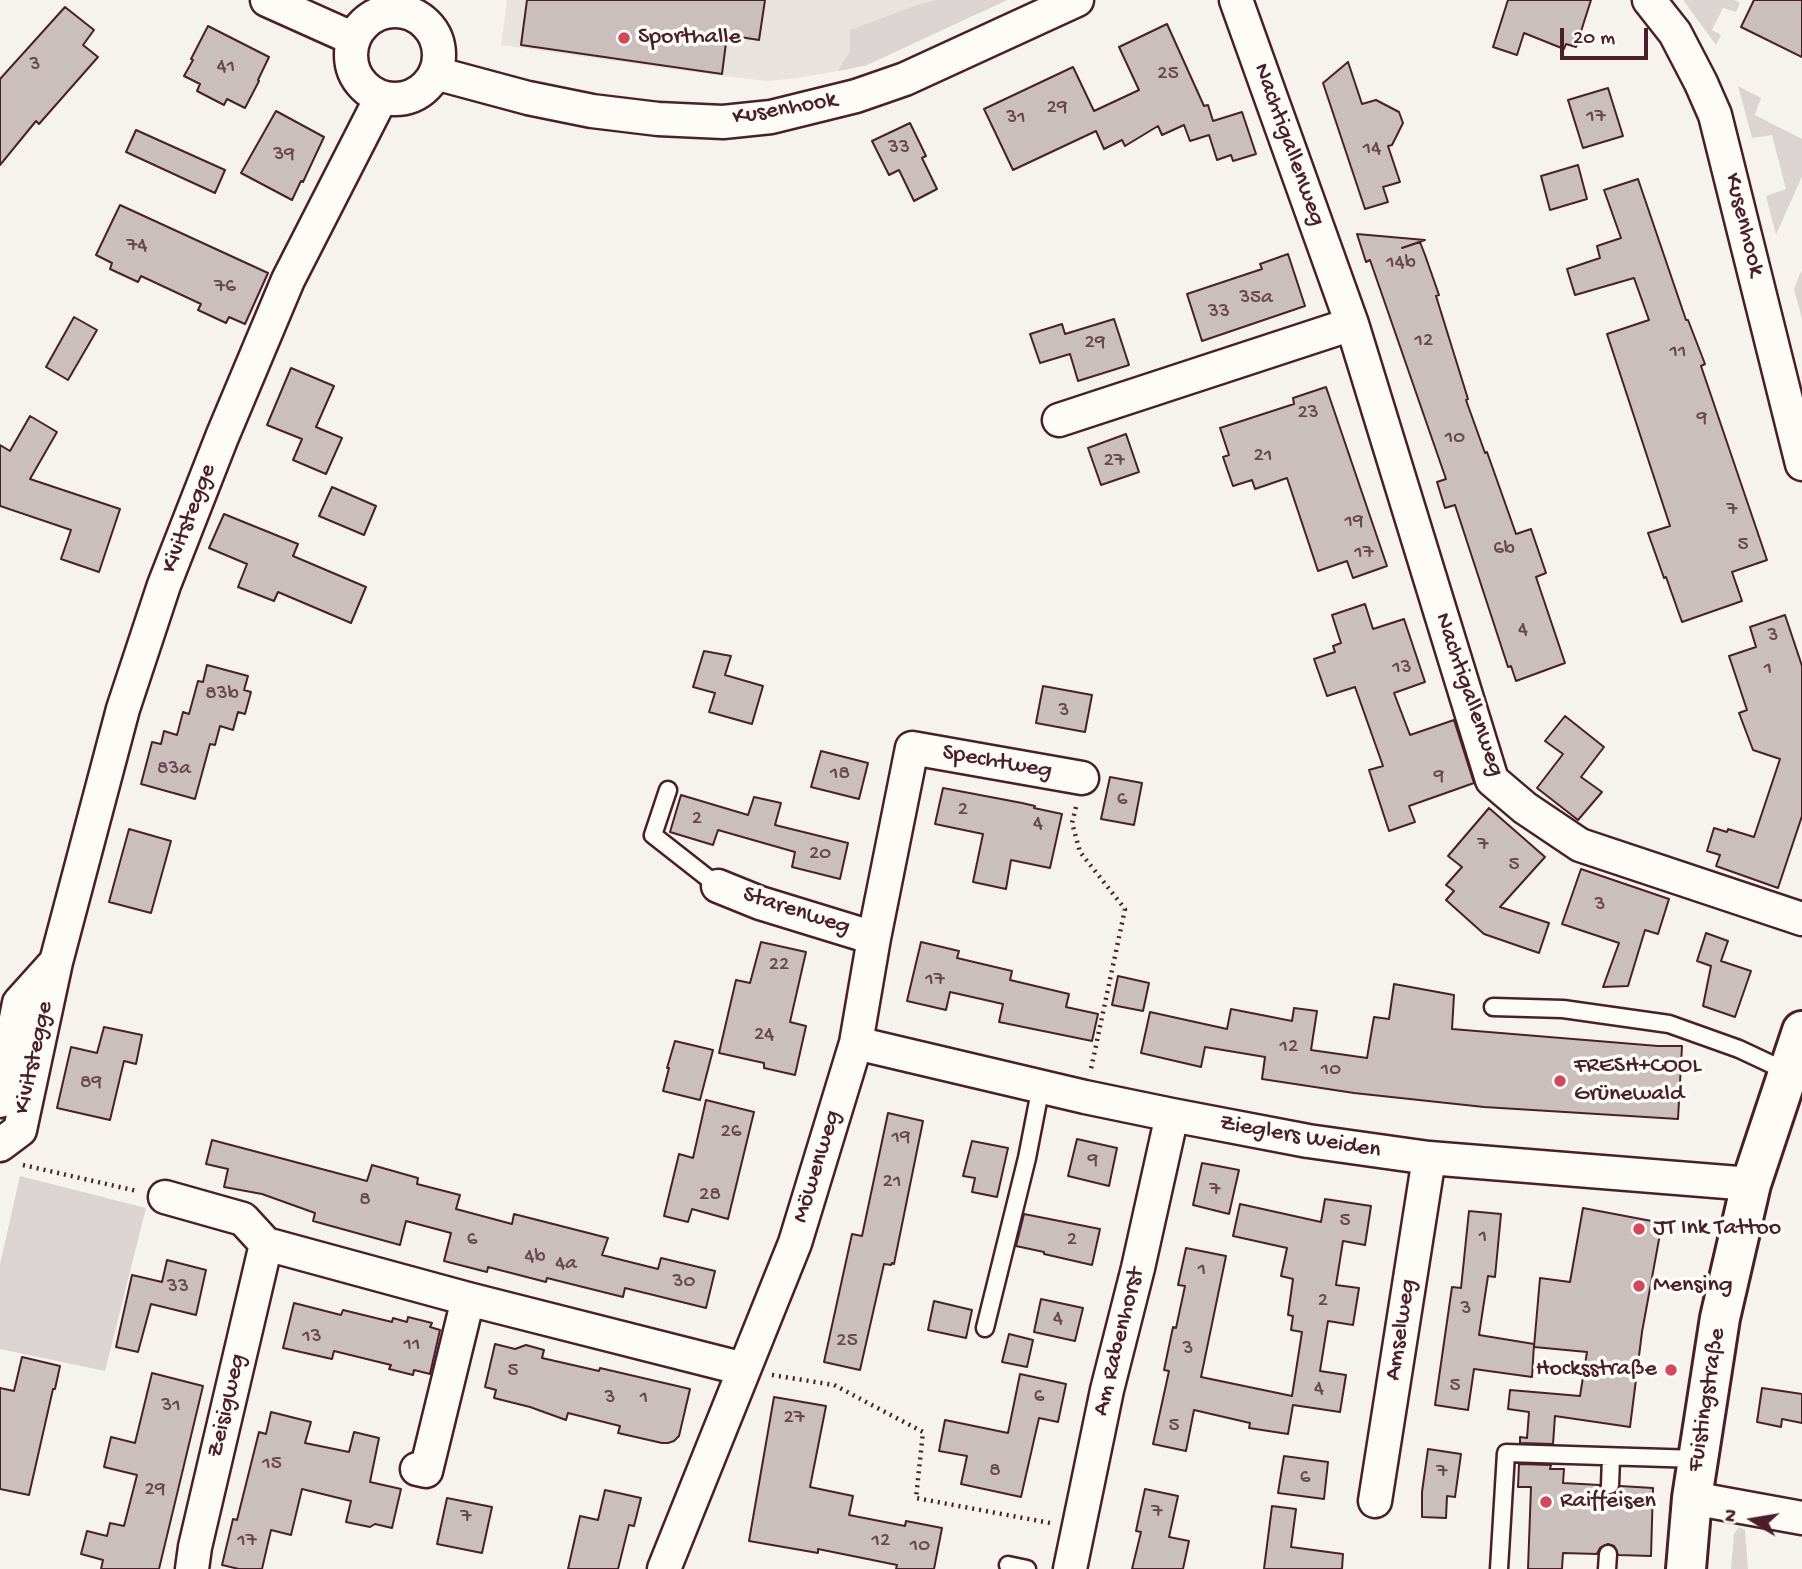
<!DOCTYPE html>
<html>
<head>
<meta charset="utf-8">
<style>
	body { margin:0 }
	#map { position:relative; width:1802px; height:1569px; overflow:hidden; background:#f6f3ef; font-family:"Gochi Hand",sans-serif }
	canvas { display:block }
	.north { position:absolute; left:1718px; top:1485px; width:70px; height:70px; -webkit-text-stroke:5px #fdfcf7; paint-order:stroke; rotate:281deg; font-size:19px; font-weight:700; line-height:28px; text-align:center; color:#4a1f2b }
	.north::after { content:''; display:block; margin:auto; width:24px; height:32px; background:#4a1f2b; clip-path:polygon(50% 0,100% 100%,50% 72%,0 100%) }
	.scale { position:absolute; left:1560px; top:28px; width:88px; height:32px; box-sizing:border-box; border:4px solid #4a1f2b; border-top:0; padding-left:9px; font-size:21px; line-height:24px; white-space:nowrap; color:#4a1f2b; -webkit-text-stroke:5px #fdfcf7; paint-order:stroke }
</style>
</head>
<body>
<div id="map">
<canvas width="1802" height="1569"></canvas>
<div class="north">N</div>
<div class="scale">20 m</div>
</div>
<script>
const c = document.querySelector('canvas').getContext('2d');
c.lineJoin = 'round';
function paint(path, color) { c.fillStyle = color; c.fill(path, 'evenodd'); }
const poly = rows => new Path2D(rows.map(r => 'M' + r).join(''));
function stroke(path, color, width, dash) { c.strokeStyle = color; c.lineWidth = width; c.lineCap = dash ? 'butt' : 'round'; c.setLineDash(dash || []); c.stroke(path); }
function write(font, color, halo, rows, align = 'center') {
  c.font = font + ' "Gochi Hand",sans-serif'; c.lineWidth = 7; c.setLineDash([]); c.textBaseline = 'middle'; c.strokeStyle = halo; c.fillStyle = color; for (const [text, x, y, turn = 0] of rows) {
    c.save(); c.translate(x, y); c.rotate((+turn || 0) * Math.PI / 180); c.textAlign = isNaN(turn) ? turn : align; if (halo) c.strokeText(text, 0, 0); c.fillText(text, 0, 0); c.restore();
  }
}
paint(poly([
	[507,0,1007,0,867,65,850,69,798,78,769,81,722,76,501,45]
]), '#e9e3e0');
paint(poly([
	[937,0,1007,0,867,65,838,71,850,51,850,30,917,5],
	[1683,0,1734,0,1740,3,1736,12,1723,8,1712,30,1721,35,1716,45],
	[1738,86,1761,98,1755,115,1802,139,1802,176,1776,235,1766,196,1786,189,1772,135,1752,138],
	[1801,271,1802,274,1802,319,1794,289],
	[20,1176,146,1208,105,1371,0,1349,0,1264],
	[1739,1527,1745,1530,1748,1569,1731,1569,1734,1534]
]), '#dcd4d2');
const building = poly([
	[527,0,765,0,759,40,727,35,722,74,521,45,527,0],
	[1508,0,1591,0,1576,47,1566,44,1564,49,1524,33,1517,55,1493,47,1508,0],
	[1754,0,1802,0,1802,57,1741,27,1754,0],
	[65,7,94,30,83,45,98,57,39,124,36,121,0,165,0,79,65,7],
	[1167,24,1204,106,1208,105,1213,121,1242,112,1256,154,1233,161,1231,155,1217,160,1209,135,1190,141,1184,125,1162,135,1158,126,1125,146,1122,140,1104,149,1096,131,1013,170,984,109,1073,67,1094,111,1139,90,1119,47,1167,24],
	[208,26,269,57,258,80,259,81,245,108,227,99,224,105,197,91,200,84,184,76,193,60,191,59,208,26],
	[1348,62,1362,104,1376,100,1399,112,1403,123,1392,145,1388,146,1400,182,1383,187,1388,202,1365,209,1323,83,1348,62],
	[1608,88,1623,136,1583,148,1568,100,1608,88],
	[276,111,324,137,303,182,301,181,292,200,241,173,276,111],
	[910,123,926,156,922,158,937,189,914,201,899,170,889,175,872,141,910,123],
	[136,130,225,170,215,193,126,152,136,130],
	[1578,165,1587,199,1550,210,1541,176,1578,165],
	[1638,179,1686,320,1688,320,1705,364,1701,366,1767,560,1732,572,1742,601,1682,622,1666,577,1664,578,1648,533,1670,526,1607,334,1649,320,1634,278,1575,295,1567,269,1600,258,1597,246,1621,238,1604,190,1638,179],
	[120,205,268,273,245,324,229,317,226,323,198,310,201,304,141,276,138,282,110,269,112,263,96,255,120,205],
	[1357,234,1425,240,1402,248,1420,242,1425,255,1439,295,1436,296,1468,399,1466,400,1485,453,1487,452,1516,534,1531,529,1546,573,1536,577,1565,663,1516,681,1511,666,1508,667,1455,505,1445,508,1437,482,1446,479,1370,260,1366,262,1357,234],
	[1288,254,1305,306,1202,341,1187,294,1262,269,1260,264,1288,254],
	[74,317,97,330,68,380,46,367,74,317],
	[1114,319,1129,365,1078,381,1070,354,1040,363,1030,334,1062,324,1065,334,1114,319],
	[291,368,334,386,316,427,342,438,326,474,293,460,302,439,267,425,291,368],
	[1326,387,1387,566,1353,578,1347,561,1318,571,1287,478,1255,489,1252,480,1233,486,1223,457,1229,455,1220,428,1294,404,1293,398,1326,387],
	[30,416,57,432,30,479,120,509,99,572,61,559,71,530,0,506,0,445,10,451,30,416],
	[1126,434,1139,472,1101,485,1088,448,1126,434],
	[332,487,376,506,364,535,319,516,332,487],
	[224,514,298,544,293,556,366,587,351,623,278,592,274,601,238,587,247,564,209,548,224,514],
	[1365,604,1373,629,1404,619,1425,682,1394,693,1410,735,1454,720,1474,783,1409,806,1415,822,1389,831,1369,770,1383,766,1355,687,1327,696,1314,659,1335,652,1333,646,1341,643,1332,615,1365,604],
	[1785,615,1802,666,1802,816,1778,888,1716,866,1720,855,1707,851,1714,828,1727,832,1728,829,1754,837,1780,759,1753,750,1739,713,1747,710,1729,656,1756,647,1750,627,1785,615],
	[704,651,731,656,725,675,763,686,752,724,709,712,715,693,693,687,704,651],
	[207,665,248,676,244,690,251,692,245,714,238,712,233,730,220,726,215,745,210,744,195,799,141,784,152,742,161,744,164,731,177,735,183,712,189,714,198,681,203,682,207,665],
	[1043,686,1092,695,1085,732,1036,723,1043,686],
	[1565,716,1604,747,1581,777,1602,792,1578,820,1537,788,1563,754,1545,741,1565,716],
	[821,751,868,763,859,799,811,787,821,751],
	[1110,777,1142,783,1134,825,1101,819,1110,777],
	[943,788,1022,803,1035,806,1034,808,1062,814,1050,868,1011,860,1006,889,973,882,983,834,935,824,943,788],
	[681,795,748,815,754,797,781,803,775,825,848,843,840,879,792,867,795,852,718,830,713,845,670,832,681,795],
	[1489,808,1545,857,1500,907,1549,923,1539,953,1484,934,1446,900,1454,891,1446,885,1462,867,1448,856,1489,808],
	[129,829,171,841,151,913,109,902,129,829],
	[1581,869,1669,899,1658,934,1645,930,1628,986,1603,987,1619,943,1562,924,1581,869],
	[1706,933,1728,941,1721,961,1751,971,1735,1017,1703,1006,1711,966,1697,961,1706,933],
	[761,942,806,952,790,1022,806,1026,795,1075,764,1068,764,1063,719,1053,736,980,750,983,761,942],
	[921,942,959,951,957,958,1012,971,1010,980,1069,994,1066,1007,1098,1014,1092,1041,999,1022,1003,1004,950,992,946,1010,907,1001,921,942],
	[1118,976,1149,983,1143,1011,1112,1005,1118,976],
	[1394,984,1454,995,1452,1029,1658,1046,1682,1046,1678,1119,1484,1107,1354,1093,1262,1079,1265,1057,1205,1047,1201,1067,1141,1053,1150,1012,1227,1029,1231,1009,1292,1021,1294,1008,1317,1011,1311,1050,1367,1058,1374,1017,1389,1019,1394,984],
	[104,1027,142,1035,136,1064,124,1061,110,1120,57,1108,71,1047,97,1053,104,1027],
	[675,1041,713,1050,700,1100,663,1091,669,1068,667,1068,675,1041],
	[706,1100,754,1112,728,1219,692,1209,688,1222,664,1216,679,1154,693,1158,706,1100],
	[888,1113,923,1121,894,1264,892,1263,891,1265,884,1264,860,1370,824,1362,852,1234,862,1236,888,1113],
	[1077,1139,1117,1148,1109,1186,1068,1176,1077,1139],
	[212,1140,367,1181,372,1165,418,1178,417,1184,460,1195,456,1209,512,1224,514,1214,608,1238,602,1255,658,1269,661,1258,715,1271,706,1308,625,1288,623,1297,547,1278,546,1282,488,1267,487,1272,444,1261,451,1233,406,1221,400,1245,313,1221,315,1213,262,1194,224,1187,228,1169,206,1164,212,1140],
	[972,1141,1008,1148,997,1197,972,1192,975,1178,963,1176,972,1141],
	[1202,1163,1239,1170,1229,1214,1193,1205,1202,1163],
	[1325,1199,1371,1206,1365,1245,1343,1241,1336,1285,1359,1288,1353,1325,1328,1321,1320,1371,1346,1375,1340,1412,1293,1405,1288,1434,1249,1428,1250,1423,1194,1410,1186,1451,1153,1444,1169,1371,1164,1370,1173,1327,1176,1328,1185,1286,1178,1285,1186,1248,1226,1256,1201,1377,1292,1396,1302,1332,1291,1330,1293,1316,1288,1315,1293,1279,1281,1276,1287,1248,1233,1236,1240,1204,1321,1222,1325,1199],
	[1583,1208,1662,1223,1642,1332,1630,1427,1555,1416,1553,1444,1520,1443,1520,1437,1527,1438,1529,1412,1508,1409,1510,1390,1580,1396,1587,1352,1534,1347,1540,1278,1570,1282,1583,1208],
	[1469,1211,1501,1214,1495,1277,1488,1276,1479,1335,1534,1344,1532,1377,1474,1369,1468,1410,1435,1405,1452,1287,1461,1288,1469,1211],
	[1024,1214,1100,1229,1092,1265,1044,1254,1044,1252,1016,1246,1024,1214],
	[167,1260,206,1270,196,1315,151,1304,138,1352,116,1347,132,1275,162,1282,167,1260],
	[1041,1299,1083,1308,1075,1341,1034,1332,1041,1299],
	[934,1301,972,1310,966,1338,928,1330,934,1301],
	[294,1303,341,1315,343,1310,392,1322,393,1318,407,1322,408,1317,432,1323,430,1327,440,1330,430,1374,414,1370,413,1375,389,1369,391,1365,334,1351,332,1359,283,1348,294,1303],
	[1009,1334,1033,1340,1027,1367,1002,1362,1009,1334],
	[495,1344,515,1349,526,1345,544,1350,542,1358,599,1371,600,1368,690,1389,679,1436,674,1441,668,1443,662,1443,618,1433,620,1426,568,1413,566,1420,530,1407,494,1398,496,1390,485,1387,495,1344],
	[22,1357,60,1366,55,1389,53,1389,29,1495,0,1489,0,1388,14,1391,22,1357],
	[152,1373,203,1386,159,1569,101,1569,103,1560,81,1554,87,1531,107,1536,110,1523,124,1526,137,1475,104,1467,111,1437,135,1443,152,1373],
	[1020,1374,1066,1384,1058,1422,1039,1418,1021,1497,961,1484,967,1456,939,1451,945,1420,1008,1433,1020,1374],
	[1762,1388,1802,1394,1802,1423,1782,1419,1781,1427,1757,1422,1762,1388],
	[774,1397,826,1406,810,1487,853,1496,849,1515,905,1526,906,1521,942,1528,934,1569,896,1569,897,1565,818,1549,818,1553,749,1541,774,1397],
	[271,1412,311,1422,305,1443,349,1452,354,1432,379,1438,370,1482,401,1489,392,1528,375,1524,370,1527,346,1522,351,1501,302,1489,291,1535,271,1530,262,1569,239,1569,222,1565,233,1519,237,1520,259,1432,266,1434,271,1412],
	[1428,1449,1461,1454,1455,1497,1447,1496,1446,1518,1422,1517,1422,1492,1428,1449],
	[1284,1456,1328,1462,1324,1499,1278,1493,1284,1456],
	[1519,1464,1551,1465,1550,1469,1564,1469,1563,1483,1600,1485,1601,1490,1609,1495,1615,1494,1620,1486,1653,1488,1651,1556,1618,1555,1614,1546,1608,1544,1600,1548,1597,1554,1563,1553,1562,1569,1528,1569,1531,1487,1518,1487,1519,1464],
	[1145,1489,1178,1496,1169,1537,1189,1541,1183,1569,1132,1569,1141,1532,1136,1531,1145,1489],
	[605,1490,641,1498,634,1526,629,1525,618,1569,568,1569,580,1516,598,1520,605,1490],
	[447,1498,492,1507,482,1553,437,1544,447,1498],
	[1272,1506,1296,1509,1291,1547,1343,1554,1342,1569,1264,1569,1272,1506]
]);
paint(building, '#cbbfbe');
stroke(building, '#4a1f2b', 2);
const service = poly([
	[668,790,653,835,718,886],
	[1493,1007,1563,1009,1669,1024,1739,1049,1788,1072],
	[985,1328,1027,1158,1041,1086],
	[1610,1485,1611,1457],
	[1008,1565,1027,1569],
	[1499,1569,1506,1453,1698,1459],
	[1607,1569,1608,1554]
]);
const minor = poly([
	[267,0,354,39],
	[1236,0,1352,324,1492,780,1525,808,1580,845,1802,919],
	[1649,0,1675,33,1701,83,1715,115,1802,464],
	'351 55a44 44 0 1 1 88 0a44 44 0 1 1-88 0Z',
	[435,73,528,98,592,111,658,119,723,122,771,117,856,96,905,79,1077,0],
	[1059,420,1352,324],
	[718,886,760,903,874,938],
	[856,1043,1085,1097,1172,1115,1308,1141,1429,1158,1751,1184],
	[0,1101,19,1003,55,963],
	[0,1145,20,1130,56,962,123,709,164,585,222,437,288,280,381,98],
	[165,1197,243,1219,266,1244,468,1299,744,1369],
	[417,1469,426,1471,468,1299],
	[1692,1498,1802,1518],
	[1375,1501,1429,1158],
	[192,1569,195,1547,266,1244],
	[664,1569,795,1243,856,1043,874,938,912,748,1082,778],
	[1070,1569,1107,1390,1138,1268,1172,1115]
]);
const secondary = poly([
	[1686,1569,1692,1498,1720,1318,1751,1184,1802,1031]
]);
stroke(service, '#4a1f2b', 21);
stroke(minor, '#4a1f2b', 37);
stroke(secondary, '#4a1f2b', 44);
stroke(poly([
	[1076,807,1072,823,1080,852,1125,909,1091,1069],
	[23,1165,137,1191],
	[772,1375,834,1385,923,1432,916,1498,1050,1523]
]), '#4a1f2b', 4.5, [2, 5]);
stroke(service, '#fdfcf7', 16);
stroke(minor, '#fdfcf7', 32);
stroke(secondary, '#fdfcf7', 38);
for (const [x, y, r, color] of [
	[624,38,7,"#d1495b"],
	[1560,1081,7,"#d1495b"],
	[1639,1229,7,"#d1495b"],
	[1639,1286,7,"#d1495b"],
	[1671,1370,7,"#d1495b"],
	[1546,1502,7,"#d1495b"]
]) { const dot = new Path2D(); dot.arc(x, y, r, 0, 2 * Math.PI); c.fillStyle = color; c.fill(dot); stroke(dot, '#fdfcf7', 2.5); }
write('21px', '#6a4750', null, [
	["3",35,66],
	["41",226,68],
	["25",1168,75],
	["29",1057,109],
	["17",1596,118],
	["31",1016,119],
	["33",899,149],
	["14",1372,150],
	["39",284,156],
	["74",137,247],
	["14b",1401,264],
	["76",225,288],
	["35a",1256,299],
	["33",1219,313],
	["12",1424,342],
	["29",1095,344],
	["11",1678,353],
	["23",1308,414],
	["9",1702,420],
	["10",1455,439],
	["21",1263,457],
	["27",1114,462],
	["7",1732,511],
	["19",1354,523],
	["5",1743,546],
	["6b",1504,550],
	["17",1364,554],
	["4",1523,631],
	["3",1773,637],
	["13",1402,669],
	["1",1768,670],
	["83b",222,695],
	["3",1064,712],
	["83a",174,770],
	["18",840,775],
	["9",1439,778],
	["6",1122,801],
	["2",963,811],
	["2",697,820],
	["4",1038,825],
	["7",1483,846],
	["20",820,855],
	["5",1514,866],
	["3",1600,906],
	["22",779,966],
	["17",935,981],
	["24",764,1036],
	["12",1289,1048],
	["10",1331,1071],
	["89",91,1084],
	["26",731,1133],
	["19",901,1139],
	["9",1093,1162],
	["21",892,1183],
	["7",1215,1191],
	["28",710,1196],
	["8",365,1201],
	["5",1345,1222],
	["1",1483,1238],
	["6",472,1241],
	["2",1072,1241],
	["4b",535,1258],
	["4a",566,1265],
	["1",1202,1271],
	["30",684,1283],
	["33",178,1288],
	["2",1323,1302],
	["3",1466,1310],
	["4",1058,1320],
	["13",312,1338],
	["25",847,1342],
	["11",412,1346],
	["3",1188,1350],
	["5",513,1372],
	["5",1455,1387],
	["4",1319,1390],
	["6",1039,1398],
	["3",610,1399],
	["1",644,1399],
	["31",171,1407],
	["27",794,1419],
	["5",1174,1427],
	["15",272,1465],
	["8",995,1472],
	["7",1442,1473],
	["6",1305,1479],
	["29",155,1491],
	["7",1157,1513],
	["7",466,1518],
	["17",247,1542],
	["12",881,1542],
	["10",920,1547]
]);
write('24px', '#4a1f2b', '#fdfcf7', [
	["Sporthalle",638,38],
	["FRESH+COOL",1574,1067],
	["Grünewald",1574,1095],
	["JT Ink Tattoo",1653,1229],
	["Mensing",1653,1286],
	["Hocksstraße",1657,1370,"right"],
	["Raiffeisen",1560,1502]
], 'left');
write('24px', '#4a1f2b', '#fdfcf7', [
	["Kusenhook",785,110,-10],
	["Nachtigallenweg",1288,145,70],
	["Kusenhook",1743,225,76],
	["Kivitstegge",190,519,-69],
	["Nachtigallenweg",1468,695,71],
	["Spechtweg",997,763,10],
	["Starenweg",796,912,18],
	["Kivitstegge",35,1058,-78],
	["Zieglers Weiden",1300,1138,10],
	["Möwenweg",818,1167,-73],
	["Amselweg",1402,1330,-81],
	["Am Rabenhorst",1120,1342,-76],
	["Fuistingstraße",1708,1400,-81],
	["Zeisigweg",228,1406,-77]
]);
</script>
</body>
</html>
